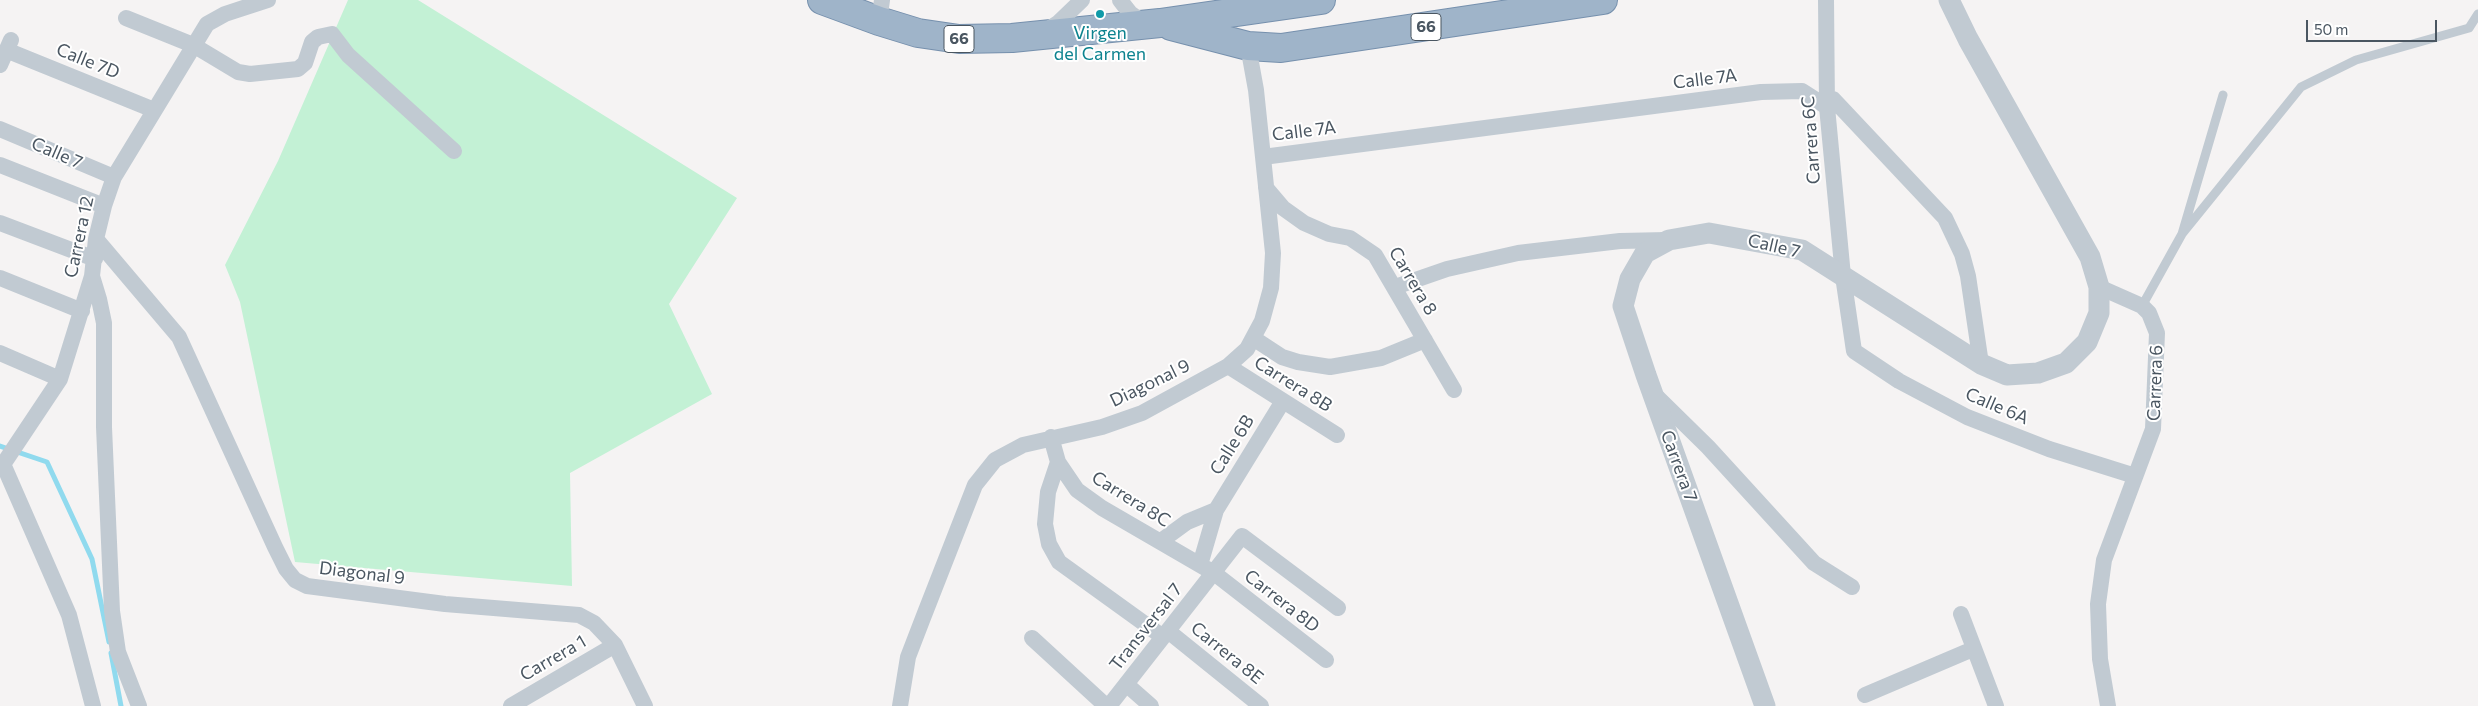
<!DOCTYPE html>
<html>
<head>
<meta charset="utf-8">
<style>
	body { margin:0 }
	#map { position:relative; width:2478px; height:706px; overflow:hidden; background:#f5f3f3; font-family:Commissioner,sans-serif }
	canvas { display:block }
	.scale { position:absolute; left:2306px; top:20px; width:131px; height:22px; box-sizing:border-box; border:2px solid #4a5661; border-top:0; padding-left:6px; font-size:15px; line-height:18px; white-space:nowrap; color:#4a5661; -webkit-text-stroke:4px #fff; paint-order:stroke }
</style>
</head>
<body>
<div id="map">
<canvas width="2478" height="706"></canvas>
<div class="scale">50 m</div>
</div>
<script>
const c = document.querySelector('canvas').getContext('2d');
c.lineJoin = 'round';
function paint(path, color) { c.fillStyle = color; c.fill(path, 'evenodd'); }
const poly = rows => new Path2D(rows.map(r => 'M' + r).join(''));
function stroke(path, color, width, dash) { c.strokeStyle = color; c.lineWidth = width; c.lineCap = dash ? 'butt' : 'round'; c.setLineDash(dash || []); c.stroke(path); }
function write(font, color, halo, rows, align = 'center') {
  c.font = font + ' Commissioner,sans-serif'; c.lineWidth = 4; c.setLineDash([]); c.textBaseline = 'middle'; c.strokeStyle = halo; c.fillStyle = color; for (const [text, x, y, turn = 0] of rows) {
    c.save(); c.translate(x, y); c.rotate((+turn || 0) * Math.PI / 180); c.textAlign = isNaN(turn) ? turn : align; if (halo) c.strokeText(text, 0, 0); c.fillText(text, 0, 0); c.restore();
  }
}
paint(poly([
	[348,0,418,0,737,198,669,304,712,394,570,473,572,586,295,562,240,302,225,265,278,161]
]), '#c3f1d5');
stroke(poly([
	[0,446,47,462,92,559,109,642],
	[111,653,121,706]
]), '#90daee', 5);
const trunk = poly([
	[822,0,879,21,918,33,959,39,1012,38,1160,23,1321,0],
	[1171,26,1248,46,1281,48,1603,0]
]);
stroke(trunk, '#7690ad', 30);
stroke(poly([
	[2182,234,2301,87,2356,60,2469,28,2478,14],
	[2142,306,2182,234,2223,95]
]), '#c1cad2', 9);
stroke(poly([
	[1120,0,1130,13,1147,25],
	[1826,0,1827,107,1843,276,1854,351,1899,381,1967,417,2049,449,2135,476],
	[126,18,193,45,238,72,250,74,298,69,305,63,312,42,318,37,332,34,348,55,454,151],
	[879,21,882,0],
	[1046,31,1058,23,1082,0],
	[6,50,154,110],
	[0,65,11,40],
	[0,129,114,177],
	[1263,157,1761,92,1802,91,1827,107,1833,99,1945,218,1962,254,1968,276,1981,364],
	[0,165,104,206],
	[1266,188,1283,208,1304,223,1329,234,1350,238,1375,255,1454,390],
	[0,223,95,259],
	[96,239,179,337,275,547,286,569,295,580,307,586,445,604,579,615,594,623,615,645,645,706],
	[92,276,99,299,104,323,104,427,112,611,118,652,139,706],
	[0,278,82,311],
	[1395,287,1447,269,1518,253,1620,241,1667,240],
	[2099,287,2142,306,2149,313,2157,333,2153,429,2104,560,2098,604,2100,659,2108,706],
	[1253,338,1282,357,1298,362,1330,367,1381,358,1425,340],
	[0,353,60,379],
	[1228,366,1337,435],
	[1654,394,1708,447,1814,563,1852,587],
	[1051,437,1058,462,1077,490,1102,508,1214,573,1326,660],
	[1058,462,1048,492,1045,524,1049,544,1059,562,1163,637],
	[3,464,69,615,93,706],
	[0,469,60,379,92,276,96,239,104,206,114,177,207,24,225,14,268,0],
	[1161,541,1187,522,1216,510],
	[1200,565,1216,510,1283,401],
	[1961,614,1996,706],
	[1168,631,1261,706],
	[1032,638,1106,706],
	[1126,684,1151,706],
	[1865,695,1973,649],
	[511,706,615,645],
	[900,706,908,657,923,618,975,485,995,460,1023,445,1102,427,1142,413,1228,366,1247,349,1262,321,1271,288,1273,253,1256,90,1248,46],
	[1109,706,1242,536,1338,608]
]), '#c1cad2', 16);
stroke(poly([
	[1765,706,1646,375,1623,306,1630,279,1645,253,1669,240,1709,233,1802,250,1981,364,2007,375,2038,373,2066,363,2087,342,2099,313,2099,287,2090,257,1968,39,1949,0]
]), '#c1cad2', 21);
stroke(trunk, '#9fb4c9', 28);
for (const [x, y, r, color] of [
	[1100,14,5,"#0f9aa8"]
]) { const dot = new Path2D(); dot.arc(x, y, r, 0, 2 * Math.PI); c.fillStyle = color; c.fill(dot); stroke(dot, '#fff', 2); }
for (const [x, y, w] of [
	[1426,27,30],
	[959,39,30]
]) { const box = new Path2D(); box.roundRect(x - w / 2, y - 13.5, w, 27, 4); c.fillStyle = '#fff'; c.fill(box); stroke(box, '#4a5661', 1); }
write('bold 16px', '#4a5661', null, [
	["66",1426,27],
	["66",959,39]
]);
write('18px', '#0d838f', '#fff', [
	["Virgen",1100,33],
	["del Carmen",1100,54]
]);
write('18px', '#4a5661', '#fff', [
	["Calle 7D",88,61,22],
	["Calle 7A",1705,79,-7],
	["Calle 7A",1304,131,-7],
	["Carrera 6C",1811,140,-94],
	["Calle 7",57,153,23],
	["Carrera 12",79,237,-78],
	["Calle 7",1774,246,13],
	["Carrera 8",1413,281,59],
	["Diagonal 9",1150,383,-26],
	["Carrera 6",2155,383,-88],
	["Carrera 8B",1293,384,32],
	["Calle 6A",1997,406,23],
	["Calle 6B",1232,445,-58],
	["Carrera 7",1679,466,70],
	["Carrera 8C",1131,499,32],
	["Diagonal 9",362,573,7],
	["Carrera 8D",1282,601,38],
	["Transversal 7",1146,627,-52],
	["Carrera 8E",1227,653,39],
	["Carrera 1",553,658,-30]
]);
</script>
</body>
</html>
